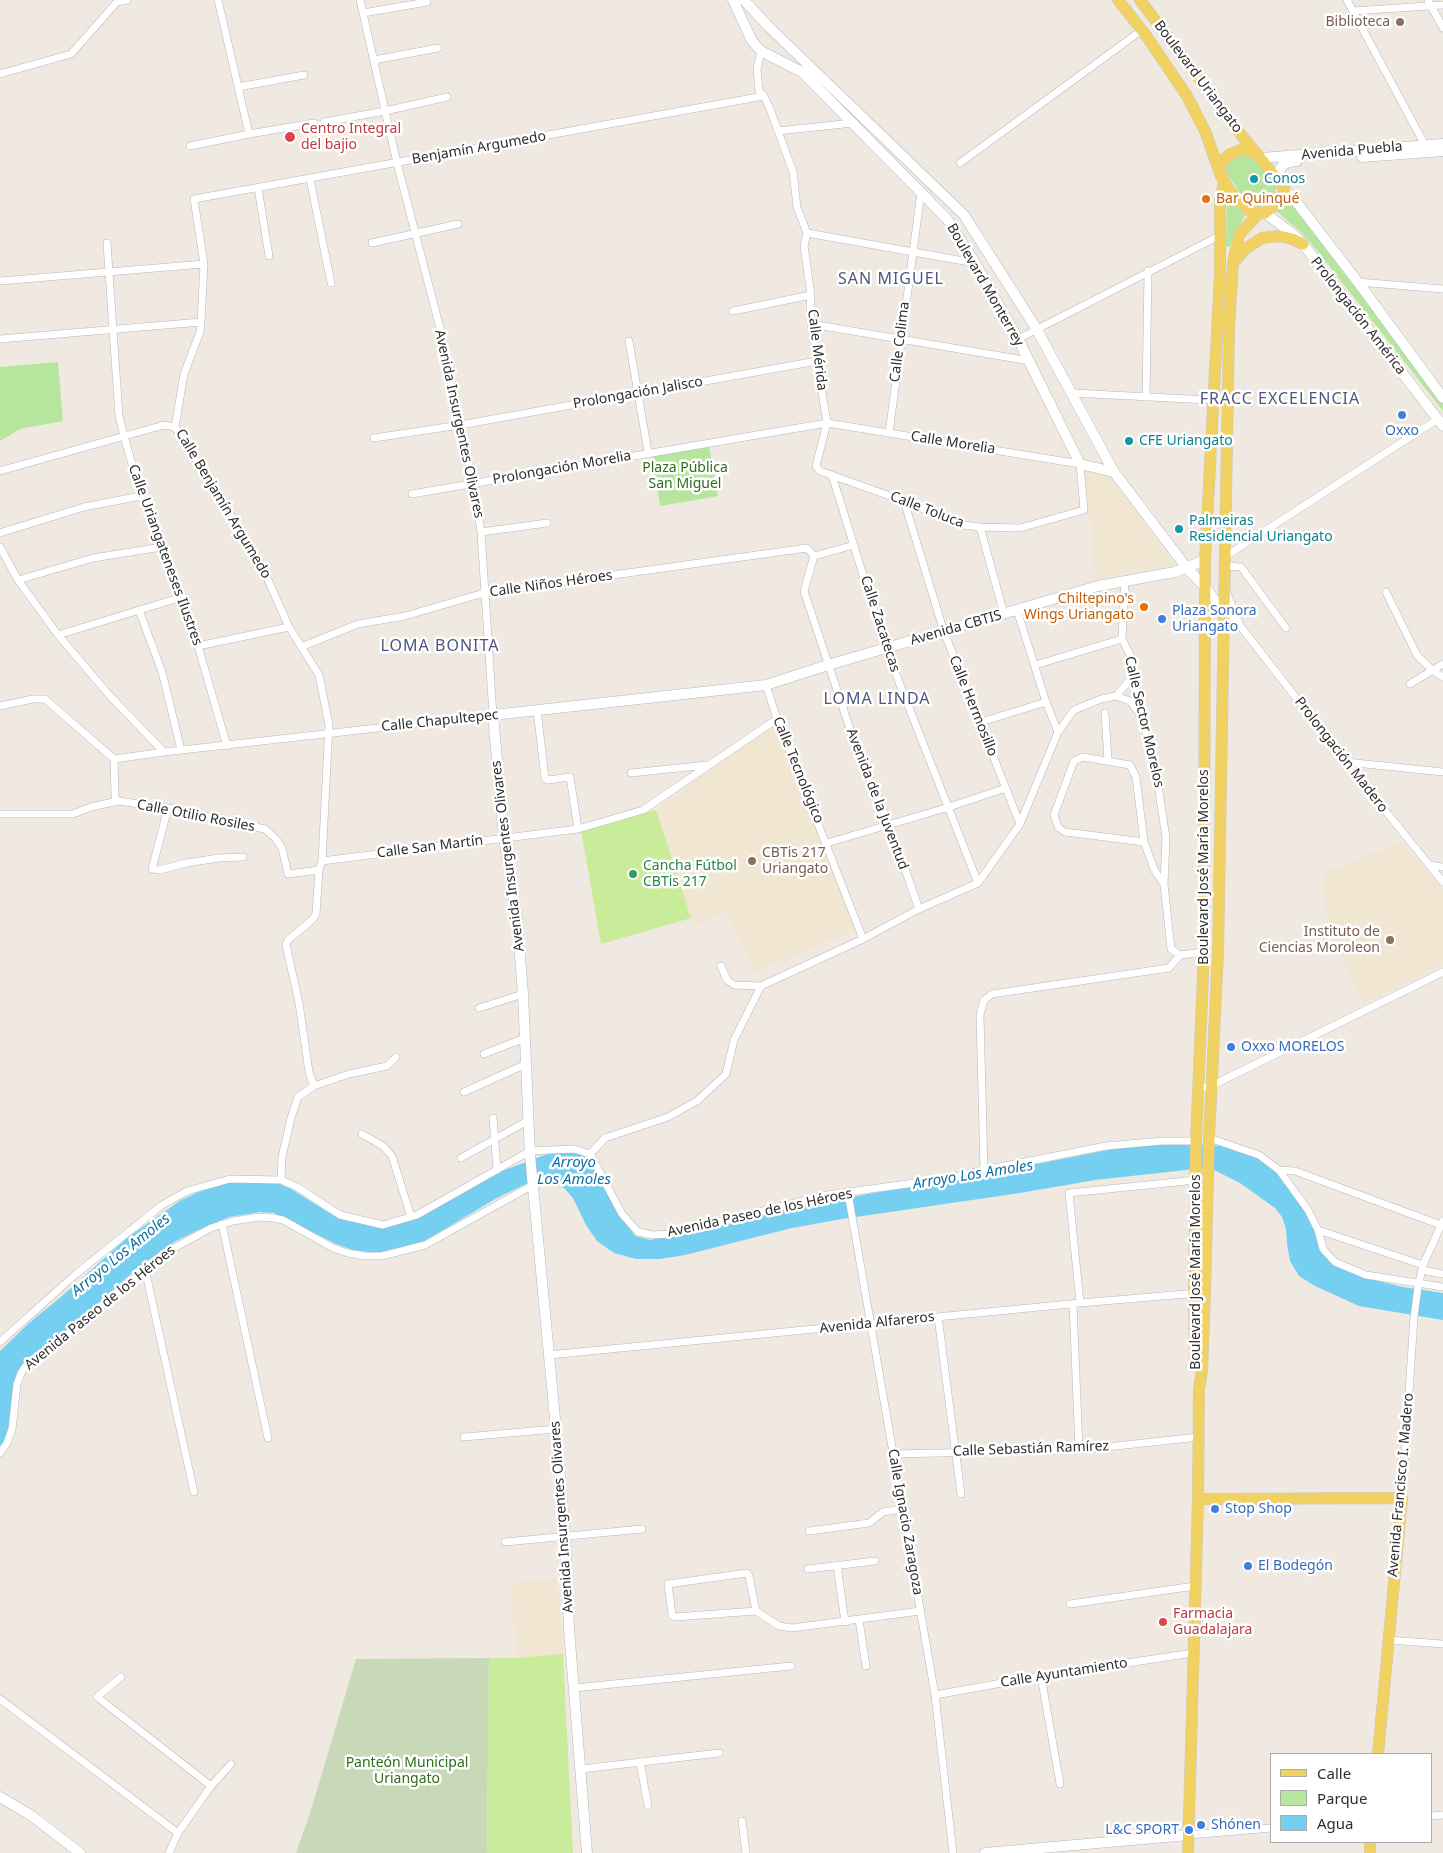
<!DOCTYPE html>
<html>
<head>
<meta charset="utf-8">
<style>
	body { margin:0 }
	#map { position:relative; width:1443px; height:1853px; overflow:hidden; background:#efe9e1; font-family:"Noto Sans",sans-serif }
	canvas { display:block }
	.legend { position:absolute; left:1270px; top:1753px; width:162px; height:90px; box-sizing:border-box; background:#fff; border:1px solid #ababab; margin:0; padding:6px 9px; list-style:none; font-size:15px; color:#2e2e2e }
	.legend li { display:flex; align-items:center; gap:10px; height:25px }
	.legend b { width:25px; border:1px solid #ababab }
</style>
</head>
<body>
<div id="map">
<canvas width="1443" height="1853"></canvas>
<ul class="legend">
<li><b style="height:6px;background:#f2d163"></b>Calle</li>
<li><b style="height:14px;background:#b6e59e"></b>Parque</li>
<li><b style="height:14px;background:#75cff0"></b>Agua</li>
</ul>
</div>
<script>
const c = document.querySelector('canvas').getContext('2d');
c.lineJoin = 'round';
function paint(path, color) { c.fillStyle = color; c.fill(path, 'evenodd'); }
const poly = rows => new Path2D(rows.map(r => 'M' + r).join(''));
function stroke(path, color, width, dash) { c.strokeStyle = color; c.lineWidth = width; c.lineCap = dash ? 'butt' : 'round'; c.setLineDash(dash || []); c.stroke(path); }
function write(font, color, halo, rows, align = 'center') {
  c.font = font + ' "Noto Sans",sans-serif'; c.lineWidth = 5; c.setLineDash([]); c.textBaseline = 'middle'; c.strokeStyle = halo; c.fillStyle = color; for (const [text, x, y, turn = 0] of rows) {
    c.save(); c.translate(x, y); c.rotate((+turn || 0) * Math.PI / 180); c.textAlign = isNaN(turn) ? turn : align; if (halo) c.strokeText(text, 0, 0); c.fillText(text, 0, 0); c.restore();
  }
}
paint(poly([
	[1084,468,1111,473,1174,566,1123,573,1096,580],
	[776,723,858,929,755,972,726,912,693,926,656,810],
	[1401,842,1443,889,1443,964,1362,1004,1326,916,1323,873],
	[557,1579,563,1654,516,1658,511,1583]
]), '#f0e6d1');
paint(poly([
	[1251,152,1276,186,1275,197,1264,206,1255,206,1249,202,1239,191,1227,174,1226,161,1228,157],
	[1229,198,1245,215,1229,247,1226,247,1227,201],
	[1287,198,1443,403,1443,411,1316,249,1301,232,1275,210],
	[58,362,63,421,20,429,0,441,0,367],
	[709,446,718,496,660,506,653,456]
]), '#b6e59e');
paint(poly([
	[489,1658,487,1853,296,1853,311,1810,356,1659]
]), '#c8d9b8');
paint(poly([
	[656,810,691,918,601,944,581,830],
	[563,1654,573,1853,487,1853,489,1658,516,1658]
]), '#c9ec9a');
paint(poly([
	[1139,1144,1232,1146,1257,1155,1270,1165,1295,1192,1316,1230,1322,1249,1366,1278,1403,1287,1443,1293,1443,1320,1359,1306,1315,1286,1299,1276,1290,1261,1287,1244,1286,1229,1282,1217,1275,1208,1240,1183,1212,1169,1195,1169,1095,1180,1020,1193,842,1219,792,1228,685,1255,660,1259,636,1259,614,1253,597,1241,586,1225,573,1198,565,1189,548,1178,538,1178,495,1199,423,1242,376,1253,353,1250,336,1244,274,1213,260,1212,229,1217,196,1231,174,1242,139,1267,55,1341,22,1365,11,1421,5,1440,0,1449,0,1351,29,1323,62,1296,127,1238,181,1200,210,1187,227,1182,249,1181,279,1184,291,1189,336,1217,384,1227,416,1219,497,1173,550,1153,573,1151,589,1158,620,1214,635,1236,650,1240,730,1224,778,1211,895,1189,950,1181]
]), '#75cff0');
const street = poly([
	[218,0,249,134,314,123],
	[1347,0,1426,147],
	[1428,0,1443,28],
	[117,2,127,0],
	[1353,11,1443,5],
	[363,13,427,2],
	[761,51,757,69,759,91,764,96,770,109,793,172,797,207,807,233],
	[374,60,438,48],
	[0,74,71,54,117,2],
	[238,87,304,75],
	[324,122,385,111,447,97],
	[778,131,853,123],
	[190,146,249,134],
	[960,163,1142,30],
	[310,179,331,283],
	[258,188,269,256],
	[807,233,975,263],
	[107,243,119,416,124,436,141,496,182,597,198,646,227,746],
	[372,243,458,224],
	[0,281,204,264],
	[1358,282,1443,289],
	[733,311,811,295],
	[811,324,1030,361],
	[0,339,201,322],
	[1018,339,1221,235],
	[629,341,648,452],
	[1073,393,1227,401],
	[1146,397,1148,271],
	[889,433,921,192],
	[374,438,460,425,817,361],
	[0,471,164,425,175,427],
	[832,475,886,649,978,883],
	[412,494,827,423,1080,464,1084,510,1020,528,980,527,963,525,904,501,820,471,816,466,827,423,811,324,810,308,811,295,804,246,807,233],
	[904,501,944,632,1020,824],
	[980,527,1004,614],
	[481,532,547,523],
	[0,533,84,507,141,496],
	[0,547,18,580,58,635,110,696,164,752],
	[814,556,804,591,855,744,889,824,919,909],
	[814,556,854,545],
	[1226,556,1438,419],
	[1226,566,1241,567,1286,628],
	[18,580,93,558,162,547],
	[1125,581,1122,639,1132,659,1139,713,1153,752,1166,838,1164,884,1171,949,1180,955,1204,952],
	[1226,591,1240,625],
	[1386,592,1417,655,1432,670,1443,677],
	[139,610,162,672,181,750],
	[1017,610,1046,702,1058,732],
	[1223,611,1241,627,1346,762,1443,882],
	[58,635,182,597],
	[198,646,289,627],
	[301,647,358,624,405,616,484,593,807,548,814,556],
	[1035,665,1122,639],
	[1410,684,1443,664],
	[766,685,777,719,863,939],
	[1116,696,1134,675],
	[0,706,33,699,45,699,114,759],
	[537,710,545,778,548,780,570,777,578,829],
	[1105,713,1108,761],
	[981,722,1046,702],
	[114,759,164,752,493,715,481,532,474,484,460,425,442,336,397,163,360,0],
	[114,759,115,797,118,801],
	[1346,762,1443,772],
	[631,773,707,765],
	[168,808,152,869,160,870,186,863,219,858,243,857],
	[0,814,73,814,91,807,118,801,168,808,265,829,275,838,282,848,288,874,319,870],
	[1144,842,1065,832,1058,827,1054,815,1074,761,1083,757,1130,765,1136,777,1144,842,1155,871,1164,884],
	[827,843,949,807,1006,788],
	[322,861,578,829,643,810,777,719],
	[1429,865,1443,867],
	[721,966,727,980,734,985,761,986],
	[479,1008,523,994],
	[484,1054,525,1038],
	[314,1086,309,1072,299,1003,286,945,288,940,312,920,316,914,319,870,322,861,329,725,319,675,289,627,260,562,175,427,184,374,200,332,201,322,204,264,194,199,764,96],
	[1198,1088,1211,1086,1443,972],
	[464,1092,526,1064],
	[493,1118,497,1170],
	[362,1134,383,1146,392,1156,411,1217],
	[1209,1138,1259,1155,1279,1170,1308,1210,1318,1230,1323,1249,1335,1262,1366,1275,1443,1287],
	[590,1154,605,1138,668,1117,697,1101,726,1074,734,1040,761,986,863,939,919,909,978,883,1020,824,1058,732,1074,710,1101,699,1116,696,1130,701,1139,713],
	[461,1158,529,1120],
	[984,1170,980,1015,984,1000,992,994,1169,968,1180,955],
	[1279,1170,1295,1171,1441,1225],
	[281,1180,282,1157,291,1118,298,1097,314,1086,349,1074,387,1066,396,1057],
	[848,1193,935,1695,953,1853],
	[222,1224,268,1438],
	[1318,1230,1423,1265],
	[145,1269,194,1492],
	[1422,1270,1443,1274],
	[1080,1303,1069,1193,1196,1180],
	[1073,1304,1079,1450],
	[938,1317,961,1494],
	[0,1342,76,1274,162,1205,187,1191,230,1179,281,1180,297,1187,340,1215,383,1225,417,1215,530,1151,574,1149,590,1154,622,1214,638,1232,652,1235,670,1234,827,1195,951,1178,984,1170,1106,1146,1163,1141,1196,1141],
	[549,1355,1080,1303,1198,1293],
	[464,1437,556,1429],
	[0,1453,7,1443,12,1429,17,1384,21,1373,28,1363,68,1334,163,1254,211,1228,233,1221,260,1217,273,1218,283,1220,333,1248,348,1253,364,1256,382,1256,425,1245,533,1185],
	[893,1454,1079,1450,1199,1437],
	[1402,1498,1414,1317,1418,1287,1423,1265,1443,1221],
	[809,1531,869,1523,883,1512,902,1509],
	[505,1542,642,1529],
	[837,1565,845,1622],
	[808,1569,875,1561],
	[1070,1604,1195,1586],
	[756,1611,749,1576,747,1573,668,1584,672,1615,675,1617,756,1611,779,1626,792,1628,920,1611],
	[859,1620,866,1666],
	[1388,1640,1443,1644],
	[1041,1676,1060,1784],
	[121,1677,97,1697,211,1786],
	[574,1688,791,1666],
	[935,1695,1041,1676,1193,1653],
	[0,1699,178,1833],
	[640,1762,648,1806],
	[581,1769,719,1753],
	[1432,1816,1443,1815],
	[742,1821,746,1853],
	[1188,1835,1272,1828],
	[169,1853,178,1833,211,1786,231,1764]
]);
const secondary = poly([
	[733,0,752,41,761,51,802,72,947,219,975,263,1018,339,1080,464,1114,472],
	[744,0,768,26,964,215,1036,328,1114,472,1186,567,1205,587,1223,611],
	[1362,157,1443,151],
	[1261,158,1443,144],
	[1275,176,1283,165,1289,162,1297,161],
	[1285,190,1294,199,1358,282,1443,398],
	[1265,213,1293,234,1303,244,1443,426],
	[0,1797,32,1816,80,1853],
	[587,1853,569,1629,565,1537,556,1429,530,1155,523,994,517,918,504,838,493,715,766,685,828,665,1098,586,1175,572,1205,560],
	[985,1853,1188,1835]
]);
const primary = poly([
	[1118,0,1145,34,1187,96,1205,131,1221,176,1228,188,1238,200,1250,211,1265,213,1278,202,1285,190,1257,154,1243,149,1230,154,1221,162,1221,176],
	[1140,0,1242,136,1256,153],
	[1234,262,1245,249,1262,238,1279,236,1292,239,1303,244],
	[1195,1357,1194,1293,1196,1141,1204,952,1205,560,1220,275,1220,201,1224,182],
	[1198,1499,1402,1498,1378,1754],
	[1188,1853,1198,1499,1199,1389,1202,1371,1205,1292,1209,1138,1218,952,1229,328,1233,263,1239,235,1258,214],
	[1370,1853,1370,1842]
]);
stroke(street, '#b4b7c1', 8);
stroke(secondary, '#b4b7c1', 11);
stroke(primary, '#c9c9c9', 12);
stroke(street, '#fff', 7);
stroke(secondary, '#fff', 10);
stroke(primary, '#f2d163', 11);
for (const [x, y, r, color] of [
	[1400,22,5,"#8d6e63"],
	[290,137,6,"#e0444e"],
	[1254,179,5,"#0f9aa8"],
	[1206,199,5,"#e8710a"],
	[1402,415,5,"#3f7fe0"],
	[1129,441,5,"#0f9aa8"],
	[1179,529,5,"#0f9aa8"],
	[1144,607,5,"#e8710a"],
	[1162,619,5,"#3f7fe0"],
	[752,861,5,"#8d6e63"],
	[633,874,5,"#2e9e5b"],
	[1390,940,5,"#8d6e63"],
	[1231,1047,5,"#3f7fe0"],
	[1215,1509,5,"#3f7fe0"],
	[1248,1566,5,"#3f7fe0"],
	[1163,1622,5,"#e0444e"],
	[1201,1825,5,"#3f7fe0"],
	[1189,1830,5,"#3f7fe0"]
]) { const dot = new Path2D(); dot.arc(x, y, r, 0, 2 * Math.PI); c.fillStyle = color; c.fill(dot); stroke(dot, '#fff', 2); }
write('14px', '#785e54', '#fff', [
	["Biblioteca",1390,22],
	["CBTis 217",762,853,"left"],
	["Uriangato",762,869,"left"],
	["Instituto de",1380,932],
	["Ciencias Moroleon",1380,948]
], 'right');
write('14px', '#2e2e2e', '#fff', [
	["Boulevard Uriangato",1198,77,53],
	["Benjamín Argumedo",479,148,-10],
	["Avenida Puebla",1352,151,-5],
	["Boulevard Monterrey",985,285,60],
	["Prolongación América",1358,316,52],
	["Calle Colima",900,342,-83],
	["Calle Mérida",817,350,83],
	["Prolongación Jalisco",638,393,-10],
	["Avenida Insurgentes Olivares",459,424,78],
	["Calle Morelia",953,443,9],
	["Prolongación Morelia",562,468,-10],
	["Calle Benjamín Argumedo",223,504,59],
	["Calle Toluca",927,510,21],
	["Calle Uriangateneses Ilustres",165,555,70],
	["Calle Niños Héroes",551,584,-8],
	["Calle Zacatecas",880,624,72],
	["Avenida CBTIS",956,628,-16],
	["Calle Hermosillo",973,706,68],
	["Calle Chapultepec",440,721,-6],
	["Calle Sector Morelos",1144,722,77],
	["Prolongación Madero",1341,755,52],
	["Calle Tecnológico",798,770,68],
	["Avenida de la Juventud",877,799,69],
	["Calle Otilio Rosiles",196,816,11],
	["Calle San Martín",430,847,-7],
	["Avenida Insurgentes Olivares",508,856,-97],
	["Boulevard José María Morelos",1204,867,-90],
	["Avenida Paseo de los Héroes",760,1213,-12],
	["Boulevard José María Morelos",1196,1272,-90],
	["Avenida Paseo de los Héroes",100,1308,-39],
	["Avenida Alfareros",877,1323,-6],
	["Calle Sebastián Ramírez",1031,1449,-2],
	["Avenida Francisco I. Madero",1401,1485,-85],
	["Avenida Insurgentes Olivares",562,1517,-94],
	["Calle Ignacio Zaragoza",905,1522,80],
	["Calle Ayuntamiento",1064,1673,-9]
]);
write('14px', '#be3a42', '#fff', [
	["Centro Integral",301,129],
	["del bajio",301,145],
	["Farmacia",1173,1614],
	["Guadalajara",1173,1630]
], 'left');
write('14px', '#0d838f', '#fff', [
	["Conos",1264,179],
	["CFE Uriangato",1139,441],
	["Palmeiras",1189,521],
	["Residencial Uriangato",1189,537]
], 'left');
write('14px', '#c56008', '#fff', [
	["Bar Quinqué",1216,199],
	["Chiltepino's",1134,599,"right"],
	["Wings Uriangato",1134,615,"right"]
], 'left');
write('14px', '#366cbe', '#fff', [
	["Oxxo",1402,431,"center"],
	["Plaza Sonora",1172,611],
	["Uriangato",1172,627],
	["Oxxo MORELOS",1241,1047],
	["Stop Shop",1225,1509],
	["El Bodegón",1258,1566],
	["Shónen",1211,1825],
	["L&C SPORT",1179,1830,"right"]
], 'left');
write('14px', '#2c6e1b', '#fff', [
	["Plaza Pública",685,468],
	["San Miguel",685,484],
	["Panteón Municipal",407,1763],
	["Uriangato",407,1779]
]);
write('14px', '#27864d', '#fff', [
	["Cancha Fútbol",643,866],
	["CBTis 217",643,882]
], 'left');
write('italic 15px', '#0d6fa3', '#fff', [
	["Arroyo",574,1163],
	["Los Amoles",574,1180],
	["Arroyo Los Amoles",973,1175,-9],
	["Arroyo Los Amoles",121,1255,-39]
]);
c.letterSpacing = '1px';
write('16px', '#4d5680', '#fff', [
	["SAN MIGUEL",891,279],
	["FRACC EXCELENCIA",1280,399],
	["LOMA BONITA",440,646],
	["LOMA LINDA",877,699]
]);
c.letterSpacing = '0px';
</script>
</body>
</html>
